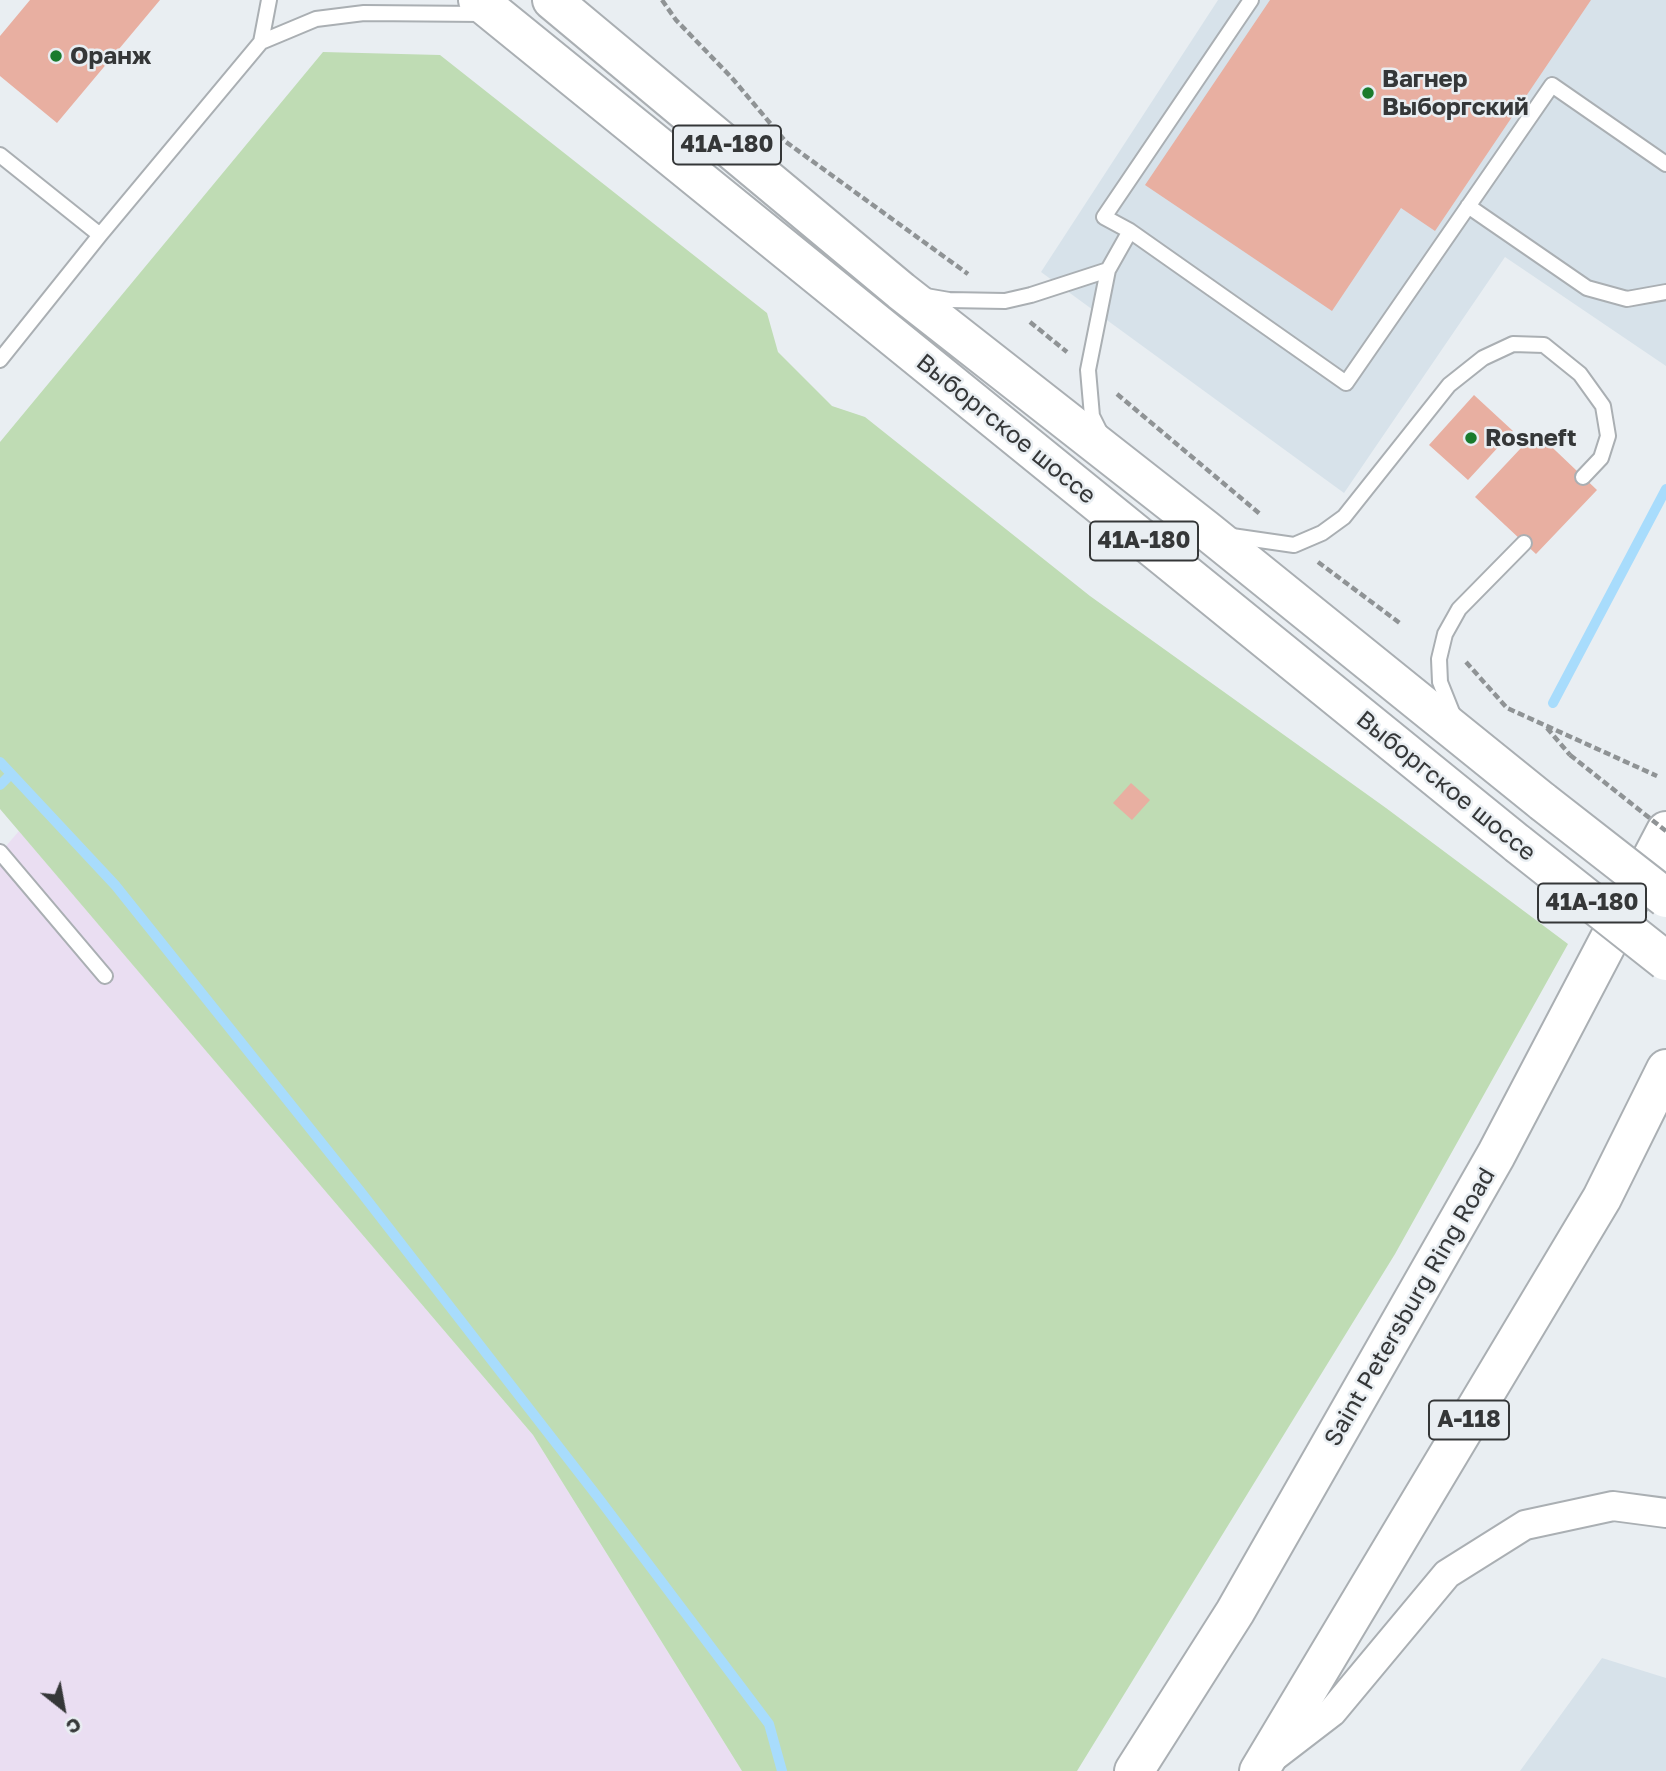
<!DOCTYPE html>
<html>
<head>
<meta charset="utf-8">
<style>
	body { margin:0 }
	#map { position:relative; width:1666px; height:1771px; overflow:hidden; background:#e9eef2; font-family:"Golos Text",sans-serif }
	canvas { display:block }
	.north { position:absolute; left:28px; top:1673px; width:70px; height:70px; -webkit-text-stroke:5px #e9eef2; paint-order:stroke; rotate:149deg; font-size:19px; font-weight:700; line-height:28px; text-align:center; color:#353738 }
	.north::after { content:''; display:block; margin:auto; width:24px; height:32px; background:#353738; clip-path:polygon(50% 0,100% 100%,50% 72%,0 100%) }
</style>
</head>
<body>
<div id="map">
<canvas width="1666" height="1771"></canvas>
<div class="north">С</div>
</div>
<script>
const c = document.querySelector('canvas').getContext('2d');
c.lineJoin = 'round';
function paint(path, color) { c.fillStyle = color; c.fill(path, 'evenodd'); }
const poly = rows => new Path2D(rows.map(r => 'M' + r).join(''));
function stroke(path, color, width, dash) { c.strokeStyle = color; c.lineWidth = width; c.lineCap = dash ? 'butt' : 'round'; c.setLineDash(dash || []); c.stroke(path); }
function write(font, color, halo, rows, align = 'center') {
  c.font = font + ' "Golos Text",sans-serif'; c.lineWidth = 5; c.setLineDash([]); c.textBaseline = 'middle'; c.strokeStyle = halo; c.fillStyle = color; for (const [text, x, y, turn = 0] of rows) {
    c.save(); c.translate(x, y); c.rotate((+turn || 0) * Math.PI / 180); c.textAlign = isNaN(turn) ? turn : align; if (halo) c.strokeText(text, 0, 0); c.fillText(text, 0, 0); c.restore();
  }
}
paint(poly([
	[1218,0,1666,0,1666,366,1505,257,1344,493,1041,272],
	[1602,1658,1666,1678,1666,1771,1520,1771]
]), '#d7e2ea');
paint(poly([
	[19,831,533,1435,742,1771,0,1771,0,853]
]), '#eadef2');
paint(poly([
	[323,52,440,55,767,313,778,352,832,406,865,417,1090,596,1386,808,1568,944,1395,1254,1077,1771,742,1771,533,1435,0,809,0,442]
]), '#bfdcb4');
stroke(poly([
	[1553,703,1666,489],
	[0,762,116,886,361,1192,597,1496,769,1724,782,1771],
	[0,785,11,774]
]), '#a8dcfc', 10);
paint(poly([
	[30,0,160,0,57,123,0,76,0,36],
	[1270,0,1591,0,1435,231,1401,208,1332,311,1145,185],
	[1474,395,1513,431,1468,480,1429,445],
	[1536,432,1597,490,1536,554,1475,497],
	[1131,783,1150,800,1132,820,1113,803]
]), '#e8afa1');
const lane = poly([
	[261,42,269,0],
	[0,155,100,235],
	[1468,206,1587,288,1627,299,1666,292],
	[1130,231,1104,217,1251,0],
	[926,296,949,300,1005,301,1031,295,1108,270],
	[0,360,100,235,261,42,316,19,364,13,483,14],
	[1101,434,1092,416,1088,370,1108,270,1130,231,1346,383,1552,85,1666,164],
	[1232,536,1294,545,1322,533,1344,517,1449,385,1483,358,1513,344,1544,345,1580,374,1603,406,1608,436,1601,458,1583,477],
	[1454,717,1440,682,1439,659,1445,634,1459,609,1524,543],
	[0,852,105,976]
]);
const street = poly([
	[1276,1755,1332,1712,1447,1574,1525,1525,1613,1506,1666,1513]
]);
const primary = poly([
	[478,0,1518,844],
	[552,0,901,291,1206,530,1543,802]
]);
const highway = poly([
	[1134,1771,1235,1612,1496,1155,1666,831],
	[1259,1771,1602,1198,1666,1069]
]);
stroke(lane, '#aaafb3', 18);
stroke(street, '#aaafb3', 32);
stroke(primary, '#aaafb3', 42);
stroke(highway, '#aaafb3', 42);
stroke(poly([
	[662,0,676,20,732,78,786,142,968,274],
	[1030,322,1067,352],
	[1117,394,1260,514],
	[1318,562,1401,624],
	[1466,662,1507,708,1657,776],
	[1547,728,1570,755]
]), '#8f9395', 4.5, [7, 3.5]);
stroke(lane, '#fff', 14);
stroke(street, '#fff', 28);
stroke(primary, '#fff', 38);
stroke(highway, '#fff', 38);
const primaryBridge = poly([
	[1543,802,1666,898],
	[1518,844,1666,961]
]);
stroke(primaryBridge, '#aaafb3', 42, []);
stroke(poly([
	[1570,755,1666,831]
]), '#8f9395', 4.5, [7, 3.5]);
stroke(primaryBridge, '#fff', 38);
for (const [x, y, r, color] of [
	[56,56,7,"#1a7b2c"],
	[1368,93,7,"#1a7b2c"],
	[1471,438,7,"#1a7b2c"]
]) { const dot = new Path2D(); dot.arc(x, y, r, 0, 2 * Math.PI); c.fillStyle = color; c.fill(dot); stroke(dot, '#e9eef2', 2.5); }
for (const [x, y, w] of [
	[727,145,108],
	[1144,541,108],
	[1592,903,108],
	[1469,1420,80]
]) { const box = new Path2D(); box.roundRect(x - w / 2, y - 19.5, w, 39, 5); c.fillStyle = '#e9eef2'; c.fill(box); stroke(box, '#353738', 2); }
write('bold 23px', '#353738', null, [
	["41А-180",727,145],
	["41А-180",1144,541],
	["41А-180",1592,903],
	["А-118",1469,1420]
]);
write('bold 24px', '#353738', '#e9eef2', [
	["Оранж",70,56],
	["Вагнер",1382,79],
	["Выборгский",1382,107],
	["Rosneft",1485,438]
], 'left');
write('24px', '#353738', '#e9eef2', [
	["Выборгское шоссе",1006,429,39],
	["Выборгское шоссе",1446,786,39],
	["Saint Petersburg Ring Road",1410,1307,-60]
]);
</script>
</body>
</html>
